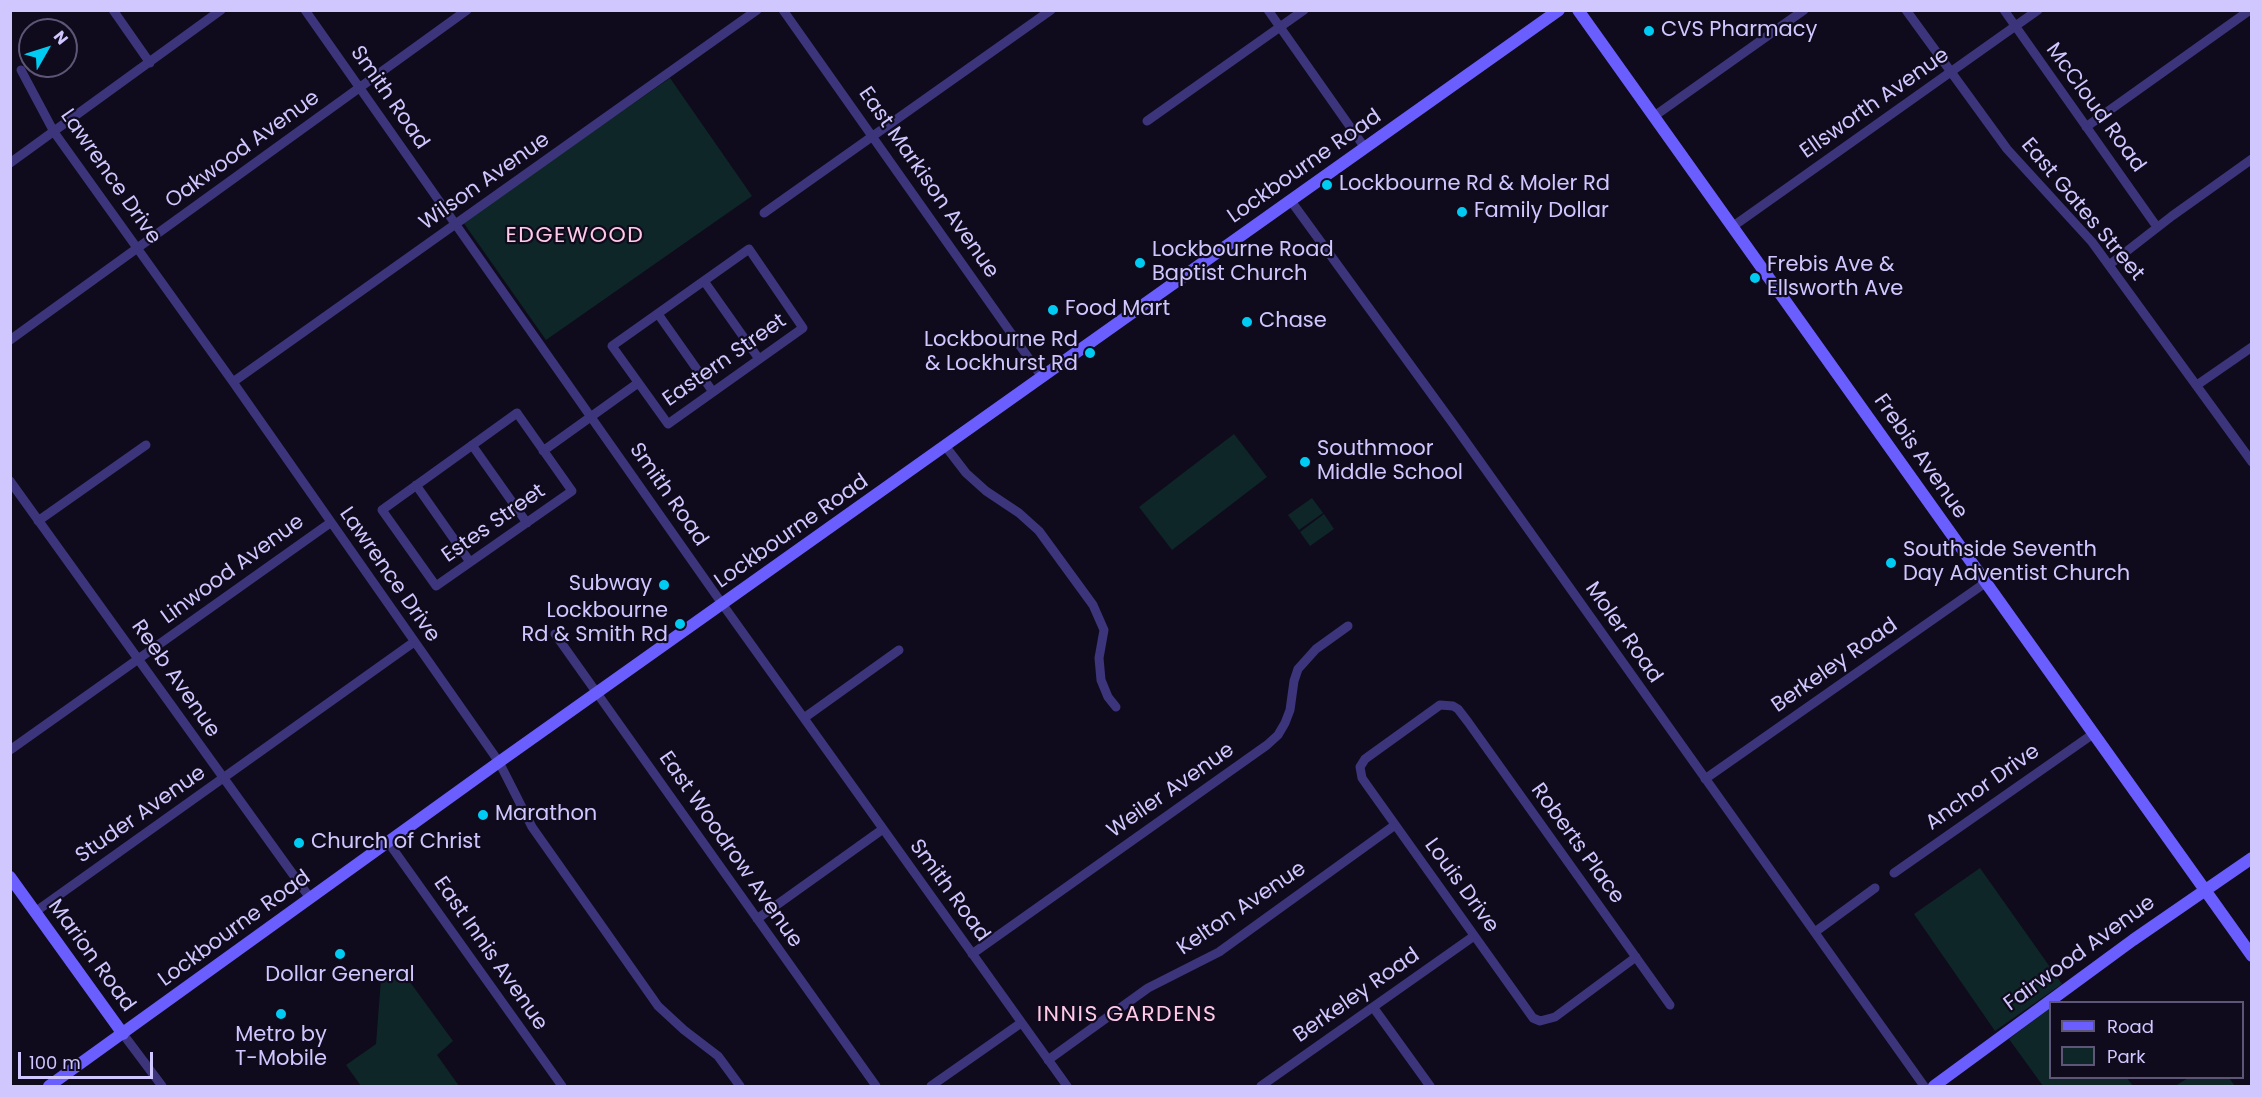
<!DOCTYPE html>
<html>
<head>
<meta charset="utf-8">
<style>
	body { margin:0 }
	#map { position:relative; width:2262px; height:1097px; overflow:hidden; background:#0f0b1d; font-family:Poppins,sans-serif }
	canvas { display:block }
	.frame { position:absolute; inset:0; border:12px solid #d1c7ff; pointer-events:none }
	.legend { position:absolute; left:2049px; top:1001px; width:195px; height:78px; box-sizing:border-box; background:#0f0b1d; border:2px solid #5d5677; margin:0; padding:8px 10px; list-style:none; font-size:18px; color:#d1c7ff }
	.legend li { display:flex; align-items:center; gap:12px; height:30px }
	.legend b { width:30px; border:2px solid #5d5677 }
	.north { position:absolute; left:18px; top:18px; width:60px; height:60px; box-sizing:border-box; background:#0f0b1d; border:2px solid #5d5677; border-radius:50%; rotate:51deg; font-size:16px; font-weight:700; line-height:24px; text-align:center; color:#d1c7ff }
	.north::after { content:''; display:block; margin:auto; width:21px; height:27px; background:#00cbf2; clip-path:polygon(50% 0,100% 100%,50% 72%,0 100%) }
	.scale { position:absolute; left:18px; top:1052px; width:135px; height:27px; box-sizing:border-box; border:3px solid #d1c7ff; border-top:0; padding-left:8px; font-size:18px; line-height:21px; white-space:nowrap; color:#d1c7ff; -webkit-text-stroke:4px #0f0b1d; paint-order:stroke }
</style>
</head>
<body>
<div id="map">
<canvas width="2262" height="1097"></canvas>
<div class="frame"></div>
<ul class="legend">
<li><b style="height:8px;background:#6b5eff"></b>Road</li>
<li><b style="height:16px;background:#0e2627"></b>Park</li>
</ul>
<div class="north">N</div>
<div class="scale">100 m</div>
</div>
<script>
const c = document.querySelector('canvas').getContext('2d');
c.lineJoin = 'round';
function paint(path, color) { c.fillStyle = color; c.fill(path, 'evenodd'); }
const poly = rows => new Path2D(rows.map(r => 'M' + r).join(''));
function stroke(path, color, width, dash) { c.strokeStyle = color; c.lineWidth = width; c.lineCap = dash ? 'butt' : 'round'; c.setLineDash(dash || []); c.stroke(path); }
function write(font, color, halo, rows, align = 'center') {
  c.font = font + ' Poppins,sans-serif'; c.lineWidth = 4.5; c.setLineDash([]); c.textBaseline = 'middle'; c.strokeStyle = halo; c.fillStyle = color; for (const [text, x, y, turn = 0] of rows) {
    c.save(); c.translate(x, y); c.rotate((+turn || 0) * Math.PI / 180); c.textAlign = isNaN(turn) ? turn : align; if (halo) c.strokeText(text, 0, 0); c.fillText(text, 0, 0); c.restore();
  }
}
paint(poly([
	[670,78,752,196,546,340,463,222],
	[1234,434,1267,477,1172,550,1139,507],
	[1312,498,1323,513,1299,530,1288,515],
	[1324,514,1334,529,1310,546,1300,532],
	[1980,868,2062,984,1995,1031,1914,914],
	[399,967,453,1041,437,1055,459,1086,361,1086,346,1065,376,1044,381,979],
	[2050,1008,2050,1078,2127,1078,2133,1086,2043,1086,2009,1039],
	[2188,1078,2229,1078,2235,1086,2175,1086]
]), '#0e2627');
stroke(poly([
	[113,10,150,63],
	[305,10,723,605,1067,1086],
	[783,10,1042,377],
	[1268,10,1365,148],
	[1906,10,2007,149,2092,242,2252,462],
	[2004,10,2157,227],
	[21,70,54,132,233,382,499,762,532,827,599,922,658,1006,684,1030,718,1056,740,1086],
	[1653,117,1804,10],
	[1147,121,1304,10],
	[2086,127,2250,10],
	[10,163,221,10],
	[1291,201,1454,425,1924,1086],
	[764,213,1051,10],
	[1732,227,2038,10],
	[749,249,803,328,668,424,612,346,749,249],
	[2109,265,2172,216,2252,159],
	[704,281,759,359],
	[658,314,713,392],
	[10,340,467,10],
	[233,382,757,10],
	[2197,385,2252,347],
	[517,413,572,491,436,586,382,510,517,413],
	[472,445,527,523],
	[946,447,966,473,986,491,1019,513,1039,531,1093,605,1104,630,1099,658,1101,680,1108,697,1116,707],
	[543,451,638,383],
	[10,481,310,898],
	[416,485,470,562],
	[38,521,146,445],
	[555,634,876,1086],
	[804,718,899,650],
	[10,750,330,523],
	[1705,779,1985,583],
	[388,842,562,1086],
	[1894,873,2093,734],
	[35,912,414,642],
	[757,919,883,829],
	[1815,932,1875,888],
	[972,954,1267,745,1278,735,1285,723,1290,710,1294,681,1298,669,1316,649,1348,626],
	[1636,957,1555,1017,1540,1021,1533,1018,1369,788,1362,778,1360,767,1365,759,1440,705,1453,706,1458,709,1468,722,1670,1005],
	[1373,1007,1430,1086],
	[123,1034,162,1086],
	[1048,1060,1148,988,1219,952,1395,825],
	[931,1086,1021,1023],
	[1261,1086,1474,936]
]), '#3c357c', 9);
stroke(poly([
	[1578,10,2252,956],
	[10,877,123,1034],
	[49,1086,499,762,1559,10],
	[1934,1086,2133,940,2252,858]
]), '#6b5eff', 12);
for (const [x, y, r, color] of [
	[1649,31,6,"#00cbf2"],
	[1327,185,6,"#00cbf2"],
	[1462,212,6,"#00cbf2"],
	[1140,263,6,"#00cbf2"],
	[1755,278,6,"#00cbf2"],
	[1053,310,6,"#00cbf2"],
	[1247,322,6,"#00cbf2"],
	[1090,353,6,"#00cbf2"],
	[1305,462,6,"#00cbf2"],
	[1891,563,6,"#00cbf2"],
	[664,585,6,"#00cbf2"],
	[680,624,6,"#00cbf2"],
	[483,815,6,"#00cbf2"],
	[299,843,6,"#00cbf2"],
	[340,954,6,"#00cbf2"],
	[281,1014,6,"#00cbf2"]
]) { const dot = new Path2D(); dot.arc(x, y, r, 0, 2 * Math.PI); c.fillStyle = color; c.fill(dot); stroke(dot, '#0f0b1d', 2); }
write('21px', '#d1c7ff', '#0f0b1d', [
	["CVS Pharmacy",1661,31],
	["Lockbourne Rd & Moler Rd",1339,185],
	["Family Dollar",1474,212],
	["Lockbourne Road",1152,251],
	["Baptist Church",1152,275],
	["Frebis Ave &",1767,266],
	["Ellsworth Ave",1767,290],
	["Food Mart",1065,310],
	["Chase",1259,322],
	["Lockbourne Rd",1078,341,"right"],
	["& Lockhurst Rd",1078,365,"right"],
	["Southmoor",1317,450],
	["Middle School",1317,474],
	["Southside Seventh",1903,551],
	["Day Adventist Church",1903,575],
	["Subway",652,585,"right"],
	["Lockbourne",668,612,"right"],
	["Rd & Smith Rd",668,636,"right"],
	["Marathon",495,815],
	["Church of Christ",311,843],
	["Dollar General",340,976,"center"],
	["Metro by",281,1036,"center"],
	["T-Mobile",281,1060,"center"]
], 'left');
write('21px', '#d1c7ff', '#0f0b1d', [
	["Smith Road",389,98,55],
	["Ellsworth Avenue",1875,104,-35],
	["McCloud Road",2095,108,54],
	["Oakwood Avenue",243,150,-36],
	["Lockbourne Road",1305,167,-35],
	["Lawrence Drive",110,177,55],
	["Wilson Avenue",485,182,-35],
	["East Markison Avenue",928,183,55],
	["East Gates Street",2082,210,50],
	["Eastern Street",725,361,-35],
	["Frebis Avenue",1920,457,55],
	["Smith Road",668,495,55],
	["Estes Street",494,524,-35],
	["Lockbourne Road",792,532,-35],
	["Linwood Avenue",233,570,-36],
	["Lawrence Drive",389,575,55],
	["Moler Road",1623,633,55],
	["Berkeley Road",1835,666,-35],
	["Reeb Avenue",175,679,55],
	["Anchor Drive",1983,788,-35],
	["Weiler Avenue",1171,791,-35],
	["Studer Avenue",141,815,-35],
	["Roberts Place",1577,844,54],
	["East Woodrow Avenue",730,850,55],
	["Louis Drive",1461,886,54],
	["Smith Road",949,891,54],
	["Kelton Avenue",1242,909,-34],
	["Lockbourne Road",235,929,-36],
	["East Innis Avenue",490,954,55],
	["Fairwood Avenue",2080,954,-36],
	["Marion Road",91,956,54],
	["Berkeley Road",1357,996,-35]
]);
c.letterSpacing = '1.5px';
write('22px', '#ffc9e8', '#0f0b1d', [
	["EDGEWOOD",575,236],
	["INNIS GARDENS",1127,1015]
]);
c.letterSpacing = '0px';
</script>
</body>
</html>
